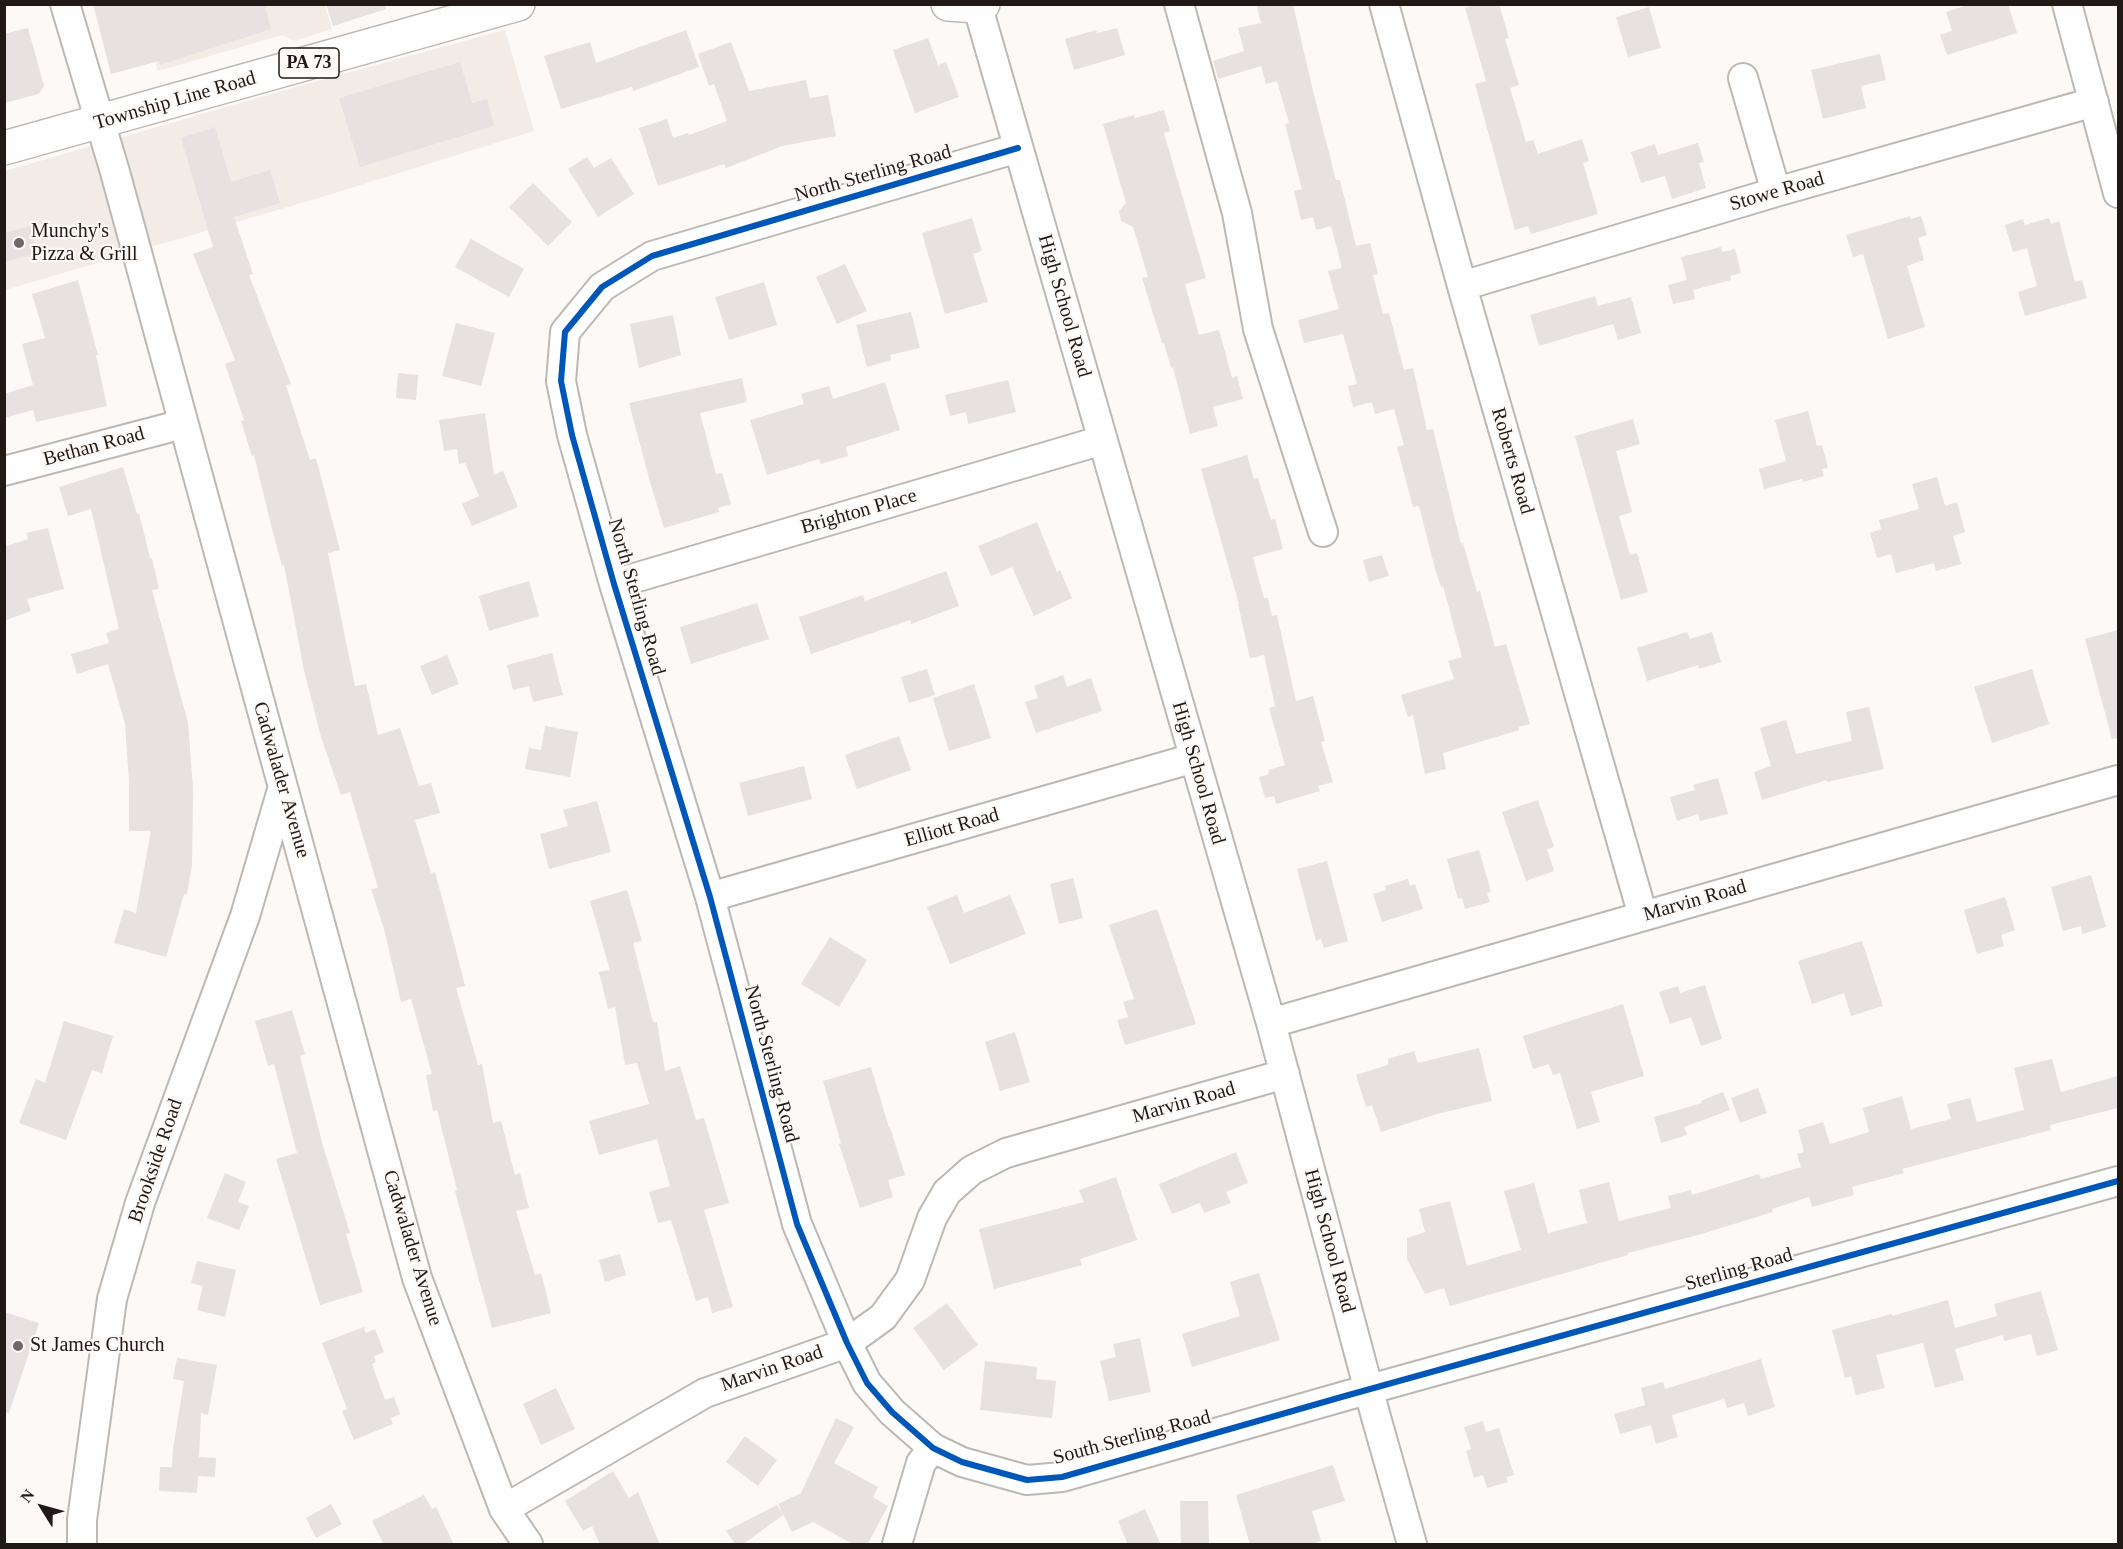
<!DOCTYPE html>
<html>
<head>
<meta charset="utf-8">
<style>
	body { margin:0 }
	#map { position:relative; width:2123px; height:1549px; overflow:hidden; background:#fcf9f7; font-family:Georgia,serif }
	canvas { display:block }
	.frame { position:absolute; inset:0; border:6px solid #211915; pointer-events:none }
	.north { position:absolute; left:12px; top:1477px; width:60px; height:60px; -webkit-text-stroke:4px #fdf9f6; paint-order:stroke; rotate:307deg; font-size:16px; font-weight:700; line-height:24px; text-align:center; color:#211915 }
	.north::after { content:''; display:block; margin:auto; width:21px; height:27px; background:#211915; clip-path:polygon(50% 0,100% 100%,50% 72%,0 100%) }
</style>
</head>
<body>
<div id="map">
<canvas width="2123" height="1549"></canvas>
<div class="frame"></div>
<div class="north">N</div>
</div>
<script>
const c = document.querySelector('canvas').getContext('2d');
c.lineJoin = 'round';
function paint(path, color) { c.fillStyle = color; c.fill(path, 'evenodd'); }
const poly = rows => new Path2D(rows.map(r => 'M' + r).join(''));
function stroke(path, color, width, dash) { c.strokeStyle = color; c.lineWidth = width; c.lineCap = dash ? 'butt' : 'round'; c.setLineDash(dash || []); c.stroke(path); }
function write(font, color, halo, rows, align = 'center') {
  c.font = font + ' Georgia,serif'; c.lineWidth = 4.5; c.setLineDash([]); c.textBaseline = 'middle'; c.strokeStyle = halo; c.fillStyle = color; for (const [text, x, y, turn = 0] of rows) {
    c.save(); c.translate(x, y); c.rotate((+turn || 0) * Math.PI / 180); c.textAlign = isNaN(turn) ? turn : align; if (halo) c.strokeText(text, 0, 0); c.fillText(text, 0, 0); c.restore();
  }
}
paint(poly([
	[138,5,325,5,332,29,294,41,282,35,158,71],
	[505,30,534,131,325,196,5,290,5,171,292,88]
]), '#f2ebe6');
paint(poly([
	[93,4,264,4,271,29,160,65,159,61,111,74],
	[326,4,385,4,386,9,333,26],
	[1256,4,1293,4,1312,87,1336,180,1340,180,1356,246,1370,243,1378,274,1373,275,1383,314,1389,313,1404,370,1413,368,1427,430,1433,429,1461,544,1463,543,1477,592,1480,591,1495,647,1506,644,1530,724,1519,727,1519,730,1443,753,1446,769,1425,774,1413,715,1408,717,1401,695,1454,679,1448,661,1462,657,1443,586,1441,587,1435,569,1419,506,1413,507,1397,447,1404,445,1394,409,1375,414,1372,402,1353,407,1348,386,1357,384,1343,334,1304,343,1298,320,1339,309,1328,271,1342,268,1331,226,1316,230,1313,217,1301,220,1294,191,1302,189,1285,124,1289,123,1277,81,1266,84,1261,66,1218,79,1213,61,1244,51,1238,28,1261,23],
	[1477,4,1499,4,1509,38,1505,39,1519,85,1510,88,1526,142,1533,140,1538,154,1582,139,1589,161,1583,163,1598,214,1531,234,1528,226,1515,230,1475,84,1486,81,1465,8],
	[1971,4,2008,4,2017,33,1947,55,1940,35,1952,31,1946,12],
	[1649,7,1661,48,1628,57,1616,17],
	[28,28,44,86,39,94,4,103,4,34],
	[1117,28,1125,55,1074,70,1065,39,1096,30,1097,33],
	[686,30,699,67,633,91,632,87,561,109,544,56,590,42,596,63],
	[928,38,938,65,946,62,959,97,915,113,893,50],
	[731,42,749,91,806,80,810,98,828,95,836,136,782,146,726,168,724,164,658,186,639,128,667,119,673,138,688,133,689,135,727,121,714,84,709,86,698,54],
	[1880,54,1886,80,1861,86,1866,108,1823,119,1811,70],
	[460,62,472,103,487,99,494,126,360,167,339,98],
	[1164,110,1170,131,1164,133,1206,278,1185,284,1199,335,1219,330,1232,378,1237,376,1243,399,1213,407,1218,426,1190,434,1173,367,1171,368,1164,343,1162,343,1142,278,1148,277,1133,227,1121,221,1119,211,1126,203,1103,124,1134,115,1135,118],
	[215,127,231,182,270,170,280,203,234,217,253,274,249,275,291,384,286,385,310,460,316,458,340,550,328,553,355,686,366,684,378,735,400,728,419,786,431,783,440,813,415,820,431,873,435,872,455,946,465,986,456,988,478,1065,482,1064,493,1123,501,1121,515,1175,520,1173,529,1208,516,1211,535,1275,541,1273,551,1313,492,1328,469,1243,455,1191,457,1190,437,1110,433,1111,426,1075,432,1074,411,999,401,1002,384,929,371,889,378,888,350,792,341,795,321,737,304,670,284,565,282,566,272,529,254,455,252,456,241,421,244,420,225,364,235,360,193,254,213,247,181,138],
	[1698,143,1704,162,1699,163,1706,188,1672,199,1665,176,1641,183,1631,152,1655,144,1658,155],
	[587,157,594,168,611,158,634,194,598,217,568,169],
	[533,183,572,222,548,246,509,207],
	[1910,216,1911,219,1921,216,1927,235,1918,238,1924,260,1907,266,1925,327,1888,339,1863,254,1853,257,1846,235],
	[972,218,982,251,973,254,988,302,945,314,922,233],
	[2049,218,2051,224,2059,221,2075,282,2082,280,2087,298,2025,316,2018,292,2037,286,2027,248,2013,252,2005,225,2023,219,2025,225],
	[30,226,37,253,4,262,4,233],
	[471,239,524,269,509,297,455,267],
	[1721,247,1722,252,1735,249,1741,273,1730,276,1731,280,1693,290,1695,299,1673,304,1668,285,1687,280,1681,257],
	[845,264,867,311,837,324,816,277],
	[78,280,98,355,96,355,107,406,36,422,33,410,4,418,4,394,33,385,22,344,45,338,32,294],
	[764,282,777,325,729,340,715,297],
	[1595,296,1598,306,1631,297,1641,333,1618,340,1613,324,1539,346,1530,315],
	[911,312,920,348,890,355,891,360,867,367,856,325],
	[673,315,681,355,639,368,630,324],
	[456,323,495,333,481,386,442,376],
	[398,373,418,375,416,400,396,398],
	[742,378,747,402,700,413,716,474,722,473,731,504,718,508,719,512,664,528,650,482,629,403],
	[1008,380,1016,412,968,424,966,412,950,416,945,395],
	[885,382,900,430,846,447,848,456,821,464,819,459,767,475,750,420,804,404,801,394,829,386,833,399],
	[1808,411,1817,446,1822,445,1828,468,1822,469,1824,476,1803,482,1802,479,1764,489,1759,469,1786,461,1775,420],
	[485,413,494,475,503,471,518,507,472,526,462,504,479,496,465,463,459,464,457,449,444,451,439,420],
	[1633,419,1640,444,1616,451,1632,512,1619,516,1630,555,1637,553,1648,592,1621,600,1575,436],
	[1247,455,1254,479,1258,478,1271,520,1275,519,1283,549,1253,557,1264,598,1268,598,1272,616,1277,615,1296,701,1313,696,1325,741,1321,742,1333,782,1318,786,1320,791,1276,804,1274,796,1265,798,1259,777,1269,774,1268,770,1285,765,1269,708,1275,706,1264,655,1250,658,1238,604,1239,604,1201,469],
	[123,467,137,514,139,513,150,558,152,558,159,589,152,590,188,723,193,788,192,865,187,894,184,894,166,957,114,943,124,909,136,913,151,831,129,831,129,781,125,724,108,664,77,674,71,654,109,643,106,633,119,629,91,509,68,516,59,487],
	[1937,477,1945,506,1957,502,1965,532,1953,536,1961,564,1936,571,1934,563,1896,573,1891,554,1877,558,1870,533,1881,529,1879,520,1919,509,1912,484],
	[1037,522,1057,572,1060,570,1072,598,1034,616,1012,567,991,576,978,546],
	[48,528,64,589,27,599,31,611,4,621,4,547,28,539,26,533],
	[1382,555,1389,576,1369,582,1363,560],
	[946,571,959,606,911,624,910,620,811,654,799,617,863,595,865,601],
	[529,581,539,616,489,631,479,596],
	[757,603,769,639,691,664,680,627],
	[2118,630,2118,738,2112,739,2085,639],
	[1687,632,1690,639,1712,632,1721,662,1699,669,1698,665,1647,681,1637,648],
	[552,653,563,695,533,702,529,686,513,690,507,665],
	[447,655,459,684,432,695,420,666],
	[927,669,935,695,909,703,901,677],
	[2032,669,2049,724,1992,743,1974,687],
	[1063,675,1067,687,1091,678,1102,711,1036,733,1025,702,1038,698,1034,686],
	[974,684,991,738,949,751,933,698],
	[1869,707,1884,769,1827,782,1827,780,1762,800,1754,772,1771,766,1760,728,1786,720,1796,754,1852,741,1846,712],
	[545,726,578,732,570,777,525,769,529,748,541,750],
	[899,736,911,770,857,789,845,755],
	[804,766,812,799,748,816,739,783],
	[1718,778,1728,814,1700,821,1698,814,1677,821,1670,797,1695,790,1693,785],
	[1538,800,1554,847,1547,849,1554,871,1526,881,1502,812],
	[597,801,611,852,549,869,540,834,568,826,563,810],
	[1479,850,1491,892,1487,893,1490,902,1465,909,1462,898,1458,899,1447,859],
	[1327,861,1348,941,1324,948,1321,939,1316,941,1297,869],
	[2091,875,2106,927,2082,934,2081,926,2063,931,2051,887],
	[1073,878,1083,918,1059,924,1050,884],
	[1408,879,1410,886,1415,884,1423,909,1382,922,1373,894,1386,890,1385,886],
	[627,890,642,941,633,943,653,1022,657,1022,665,1071,680,1066,696,1120,704,1118,729,1203,704,1210,733,1307,712,1313,708,1297,696,1301,671,1220,658,1223,649,1192,670,1186,657,1139,599,1155,589,1121,649,1104,637,1063,625,1065,615,1007,608,1009,599,972,610,970,590,901],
	[957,895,964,913,1010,895,1026,934,950,964,927,907],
	[2005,897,2015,930,2001,935,2004,946,1977,954,1964,910],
	[1157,909,1196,1024,1125,1045,1117,1020,1128,1017,1123,1002,1134,999,1109,925],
	[830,937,867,960,839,1007,801,984],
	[1862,941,1883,1006,1851,1016,1844,993,1812,1004,1798,961],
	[1705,985,1722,1039,1701,1046,1691,1017,1670,1024,1659,992,1678,986,1680,993],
	[1623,1004,1644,1076,1591,1092,1600,1122,1577,1129,1560,1073,1553,1075,1549,1064,1533,1069,1523,1036],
	[292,1010,305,1054,300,1056,323,1146,350,1233,346,1234,363,1292,320,1305,276,1159,297,1153,274,1064,268,1066,255,1021],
	[64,1021,113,1036,102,1073,92,1070,66,1140,19,1123,36,1079,45,1083],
	[1015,1032,1030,1082,1000,1091,985,1042],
	[1479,1048,1492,1101,1437,1114,1381,1132,1372,1105,1366,1107,1356,1075,1388,1065,1388,1059,1414,1051,1418,1063],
	[2052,1059,2061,1092,2118,1076,2118,1108,2050,1125,2051,1130,1902,1169,1904,1173,1852,1187,1854,1195,1812,1207,1809,1197,1772,1209,1773,1212,1698,1235,1628,1253,1628,1255,1450,1306,1444,1288,1425,1294,1407,1259,1407,1238,1425,1232,1419,1209,1450,1201,1467,1266,1521,1250,1504,1191,1534,1183,1548,1233,1587,1223,1579,1190,1609,1182,1619,1221,1671,1208,1668,1196,1691,1190,1692,1195,1759,1174,1761,1179,1801,1167,1797,1154,1804,1152,1798,1130,1823,1122,1830,1144,1869,1132,1863,1108,1902,1096,1911,1129,1951,1119,1947,1104,1970,1098,1977,1122,2024,1110,2014,1068],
	[871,1067,889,1128,890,1127,905,1175,888,1180,893,1197,860,1208,839,1144,841,1143,823,1081],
	[1758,1088,1767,1113,1740,1123,1731,1098],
	[1723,1092,1730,1110,1684,1127,1687,1135,1661,1143,1654,1117,1702,1103,1701,1101],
	[1236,1152,1248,1183,1226,1192,1231,1203,1204,1213,1200,1203,1172,1214,1159,1184],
	[225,1173,246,1182,238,1202,249,1206,239,1230,207,1218],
	[1116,1177,1137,1240,1080,1259,1082,1265,994,1289,979,1229,1084,1202,1079,1190],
	[620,1254,626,1275,605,1282,599,1260],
	[197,1261,236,1270,225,1317,197,1310,203,1286,191,1283],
	[1259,1273,1280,1340,1192,1367,1182,1334,1240,1316,1230,1282],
	[2041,1291,2058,1350,2037,1356,2031,1334,2004,1341,2003,1335,1955,1349,1964,1380,1935,1388,1923,1343,1876,1355,1885,1388,1856,1395,1851,1376,1845,1378,1832,1330,1892,1314,1892,1316,1948,1300,1955,1328,1997,1316,1994,1304],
	[947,1303,978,1345,944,1370,913,1328],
	[4,1312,39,1323,9,1413,4,1412],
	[364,1327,366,1333,375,1329,384,1352,374,1356,376,1362,372,1364,385,1400,394,1397,400,1414,391,1418,393,1424,354,1440,342,1411,347,1409,322,1343],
	[1140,1338,1151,1392,1109,1401,1100,1361,1116,1357,1113,1344],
	[177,1358,217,1365,208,1415,201,1413,199,1457,216,1458,215,1477,198,1476,197,1493,159,1491,160,1467,172,1467,173,1449,184,1381,173,1379],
	[1761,1359,1775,1407,1748,1416,1744,1403,1727,1408,1724,1399,1672,1415,1678,1437,1656,1444,1651,1425,1620,1434,1614,1414,1645,1405,1641,1388,1663,1382,1665,1389],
	[985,1361,1037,1367,1036,1379,1056,1381,1052,1418,980,1410],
	[556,1388,575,1429,541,1445,523,1404],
	[836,1418,854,1427,834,1463,878,1487,873,1497,888,1506,867,1545,854,1545,813,1522,792,1532,778,1504,801,1493],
	[1483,1421,1486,1432,1499,1428,1514,1475,1506,1477,1508,1482,1487,1488,1483,1475,1474,1478,1466,1451,1471,1449,1464,1427],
	[745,1436,777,1460,758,1486,726,1462],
	[1333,1465,1345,1501,1312,1511,1321,1541,1309,1545,1250,1545,1236,1495],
	[613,1471,629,1498,638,1492,660,1545,600,1545,592,1526,583,1531,565,1501],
	[424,1495,432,1509,436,1507,454,1545,384,1545,372,1521],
	[1180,1501,1208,1501,1209,1545,1181,1545],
	[331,1504,342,1524,316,1538,306,1518],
	[777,1505,783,1515,742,1545,736,1545,726,1531],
	[1145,1509,1161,1545,1128,1545,1118,1521]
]), '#e7e1e2');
const minor = poly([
	[65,4,115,172,417,1278,504,1509,528,1544],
	[977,4,1271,1023,1376,1417,1412,1544],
	[1179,4,1237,213,1258,329,1323,532],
	[1384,4,1462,286,1643,916],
	[2067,4,2118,193],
	[1743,78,1776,192],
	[1018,148,652,256,602,287,565,332,561,381,572,435,614,584,710,897,797,1224,847,1343,867,1383,892,1412,933,1448,962,1462,1027,1480,1062,1477,1345,1396,2118,1181],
	[1462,286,1776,192,2094,102],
	[4,471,183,424],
	[614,584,1103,440],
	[710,897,1194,758],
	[1271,1023,2118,780],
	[504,1509,705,1393,847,1343,883,1317,910,1280,932,1218,947,1192,972,1170,1006,1153,1285,1074],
	[82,1544,82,1520,112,1299,140,1203,245,916,282,790],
	[897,1544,921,1463,933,1448]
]);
const primary = poly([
	[948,4,977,6,983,4],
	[4,148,518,4]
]);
stroke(minor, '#bcb8b4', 32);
stroke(primary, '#bcb8b4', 36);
stroke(minor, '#fffefe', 28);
stroke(primary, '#fffefe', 33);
stroke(poly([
	[1018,148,652,256,602,287,565,332,561,381,572,435,614,584,710,897,797,1224,847,1343,867,1383,892,1412,933,1448,962,1462,1027,1480,1062,1477,1345,1396,2118,1181]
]), '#0057b8', 6);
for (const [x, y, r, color] of [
	[19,243,6,"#6e6764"],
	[18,1346,6,"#6e6764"]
]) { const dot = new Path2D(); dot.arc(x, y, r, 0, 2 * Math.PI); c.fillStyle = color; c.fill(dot); stroke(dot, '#fdf9f6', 2); }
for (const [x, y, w] of [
	[309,63,60]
]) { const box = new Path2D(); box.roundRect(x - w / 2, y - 15, w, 30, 4.5); c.fillStyle = '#fdf9f6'; c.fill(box); stroke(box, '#211915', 1.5); }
write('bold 18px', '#211915', null, [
	["PA 73",309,63]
]);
write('20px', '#211915', '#fdf9f6', [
	["Township Line Road",175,101,-16],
	["North Sterling Road",873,174,-16],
	["Stowe Road",1777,192,-16],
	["High School Road",1064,306,74],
	["Bethan Road",94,447,-15],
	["Roberts Road",1512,461,74],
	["Brighton Place",859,512,-16],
	["North Sterling Road",636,597,74],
	["High School Road",1198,773,74],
	["Cadwalader Avenue",281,780,74],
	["Elliott Road",952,828,-16],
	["Marvin Road",1695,901,-16],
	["North Sterling Road",771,1064,75],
	["Marvin Road",1184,1103,-16],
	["Brookside Road",156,1161,-71],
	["High School Road",1329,1241,75],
	["Cadwalader Avenue",412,1248,73],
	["Sterling Road",1739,1270,-16],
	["Marvin Road",772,1369,-19],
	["South Sterling Road",1132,1438,-15]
]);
write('20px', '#211915', '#fdf9f6', [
	["Munchy's",31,232],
	["Pizza & Grill",31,255],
	["St James Church",30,1346]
], 'left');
</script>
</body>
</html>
